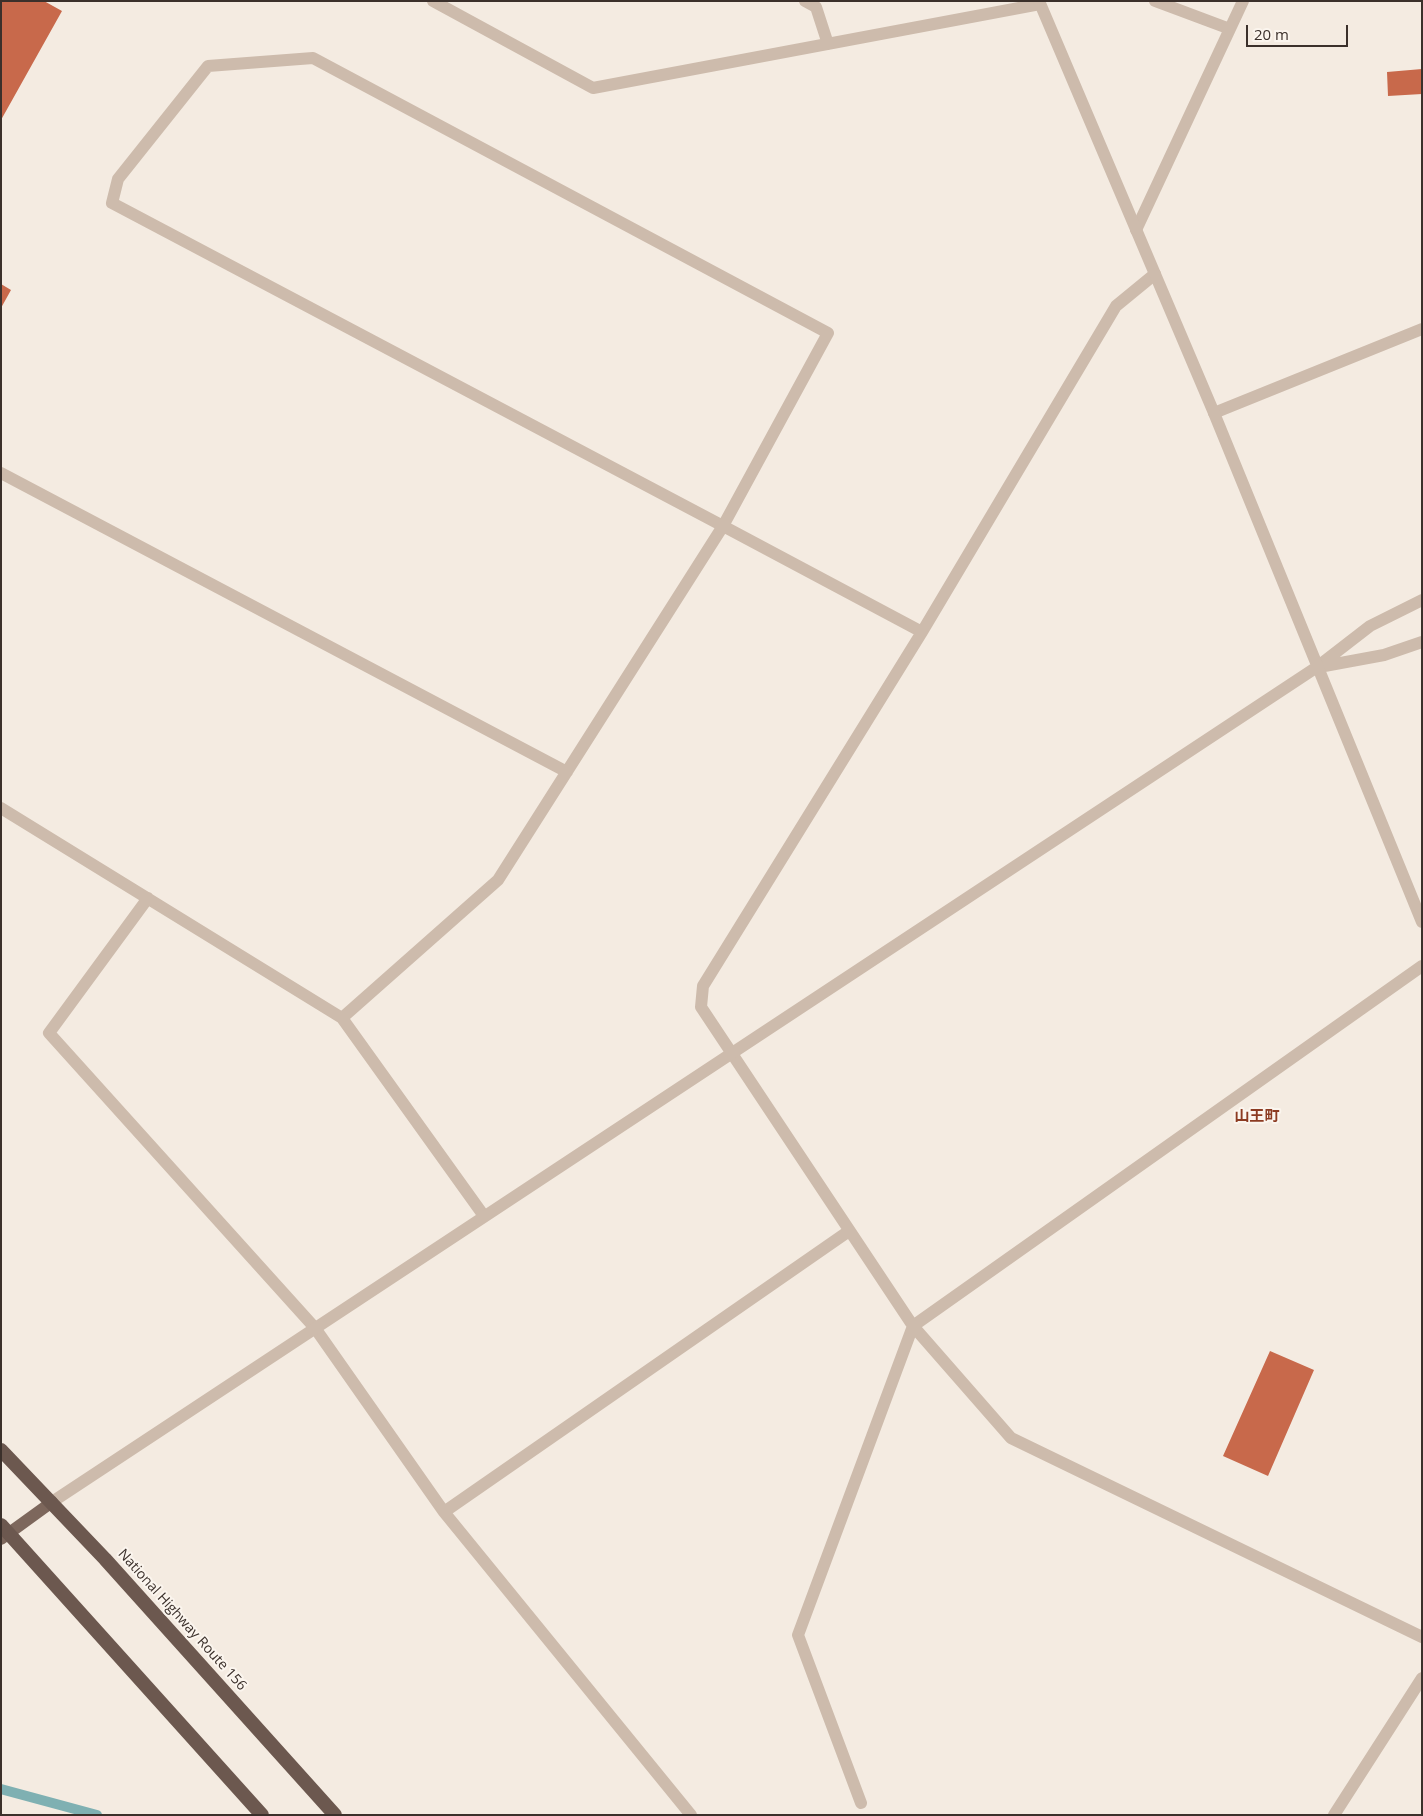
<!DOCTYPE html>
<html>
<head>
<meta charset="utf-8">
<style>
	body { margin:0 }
	#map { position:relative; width:1423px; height:1816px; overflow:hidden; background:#f4ebe1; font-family:"Open Sans",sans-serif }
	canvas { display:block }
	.frame { position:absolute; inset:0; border:2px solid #3b302b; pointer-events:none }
	.scale { position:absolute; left:1246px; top:25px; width:102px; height:22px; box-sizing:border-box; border:2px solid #3b302b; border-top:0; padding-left:6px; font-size:15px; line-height:18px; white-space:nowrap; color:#3b302b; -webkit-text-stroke:4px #fbf5ee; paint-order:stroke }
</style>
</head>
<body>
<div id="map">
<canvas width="1423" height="1816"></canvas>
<div class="frame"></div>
<div class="scale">20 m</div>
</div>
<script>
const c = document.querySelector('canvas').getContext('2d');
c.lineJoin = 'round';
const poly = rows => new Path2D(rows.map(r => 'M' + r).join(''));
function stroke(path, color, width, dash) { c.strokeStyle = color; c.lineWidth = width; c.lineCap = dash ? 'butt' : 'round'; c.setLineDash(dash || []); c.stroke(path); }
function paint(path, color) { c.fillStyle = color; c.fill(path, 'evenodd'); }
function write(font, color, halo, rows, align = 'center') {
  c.font = font + ' "Open Sans","Noto Sans JP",sans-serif'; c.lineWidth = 4; c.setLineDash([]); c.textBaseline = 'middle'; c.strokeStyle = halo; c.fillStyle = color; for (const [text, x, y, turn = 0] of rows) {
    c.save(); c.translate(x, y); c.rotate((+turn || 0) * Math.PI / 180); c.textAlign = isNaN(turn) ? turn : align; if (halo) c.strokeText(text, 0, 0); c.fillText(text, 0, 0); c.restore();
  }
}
stroke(poly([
	[1,1789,97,1815]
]), '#7fb0b2', 10);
paint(poly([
	[1,1,44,1,62,11,1,120],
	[1422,69,1422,94,1388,96,1387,72],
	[1,284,11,290,1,308],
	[1270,1351,1314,1370,1268,1476,1223,1456]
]), '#c8694b');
stroke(poly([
	[1317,667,1370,626,1422,600],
	[1319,667,1384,655,1422,642]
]), '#cdbbac', 12);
stroke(poly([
	[433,1,593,88,1040,4],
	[805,1,816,7,828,44],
	[1155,1,1230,29],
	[1136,230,1243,1],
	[1155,274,1116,306,922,632,703,986,701,1007,913,1326,1011,1438,1422,1637],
	[1214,413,1422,329],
	[1,473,567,772],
	[1,808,342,1018,484,1216],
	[148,898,49,1033,315,1328,444,1512,691,1815],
	[342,1018,498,880,723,526,828,333,313,58,208,66,118,179,112,203,723,526,922,632],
	[444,1512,849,1231],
	[861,1803,798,1635,913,1326,1422,966],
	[1334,1815,1422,1678]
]), '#cdbbac', 12);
stroke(poly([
	[1039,1,1214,413,1422,922],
	[52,1502,1317,667]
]), '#cdbbac', 12);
stroke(poly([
	[1,1539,52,1502]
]), '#7d675c', 12);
stroke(poly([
	[1,1450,105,1559,335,1815],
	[1,1525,262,1815]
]), '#6c584f', 14);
write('14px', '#3b302b', '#fbf5ee', [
	["National Highway Route 156",182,1620,48]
]);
write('bold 15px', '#8c3b22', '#fbf5ee', [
	["山王町",1257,1117]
]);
</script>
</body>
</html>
